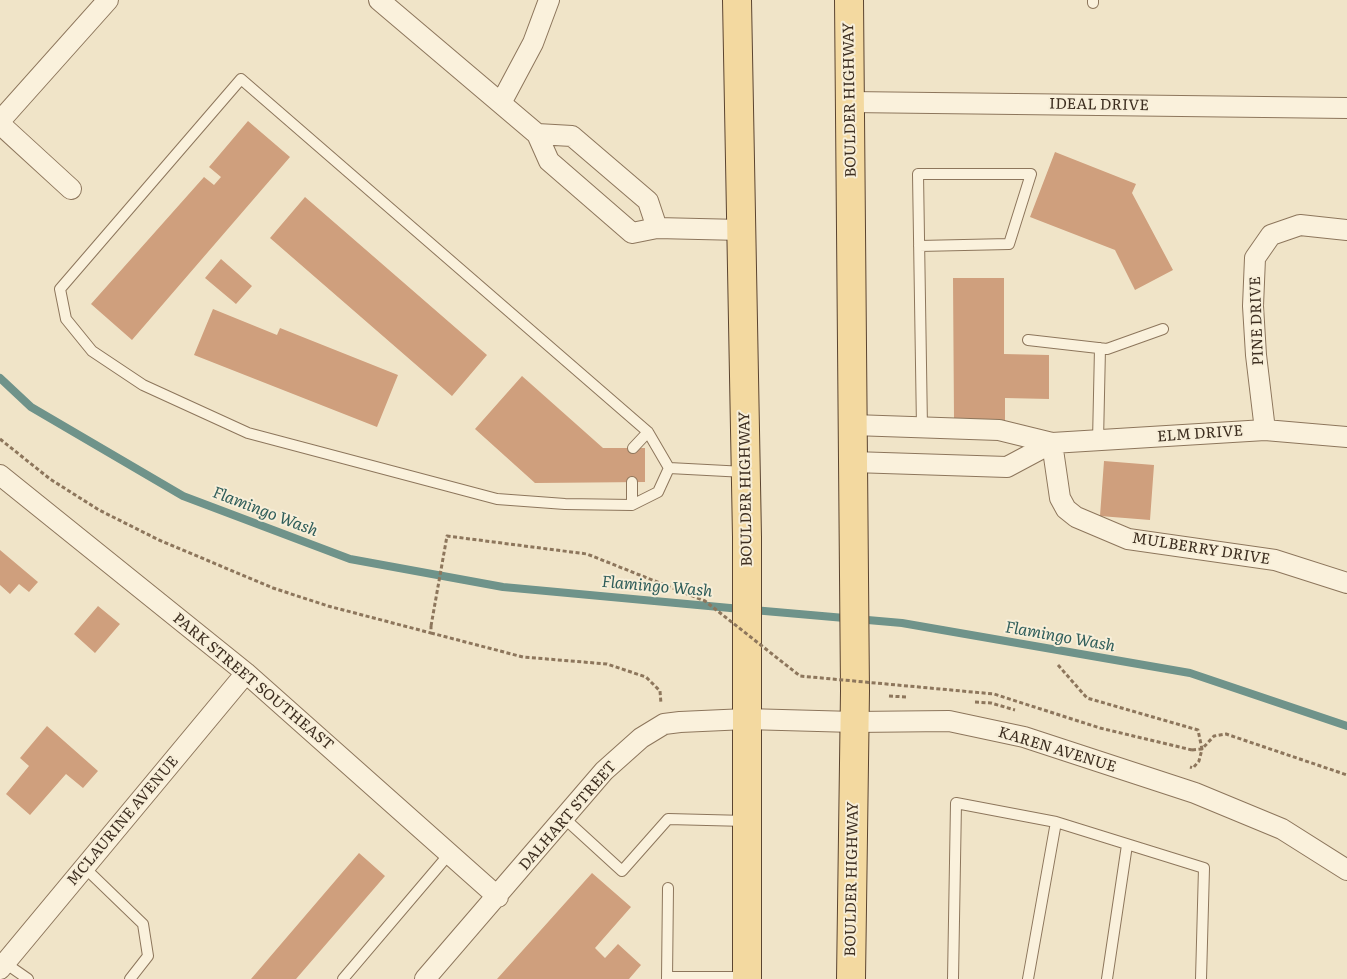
<!DOCTYPE html>
<html>
<head>
<meta charset="utf-8">
<style>
	body { margin:0 }
	canvas { display:block; background:#f0e4c8 }
</style>
</head>
<body>
<canvas width="1347" height="979"></canvas>
<script>
const c = document.querySelector('canvas').getContext('2d');
c.lineJoin = 'round';
const poly = rows => new Path2D(rows.map(r => 'M' + r).join(''));
function stroke(path, color, width, dash) { c.strokeStyle = color; c.lineWidth = width; c.lineCap = dash ? 'butt' : 'round'; c.setLineDash(dash || []); c.stroke(path); }
function paint(path, color) { c.fillStyle = color; c.fill(path, 'evenodd'); }
function write(font, color, halo, rows, align = 'center') {
  c.font = font + ' Literata,serif'; c.lineWidth = 4; c.setLineDash([]); c.textBaseline = 'middle'; c.strokeStyle = halo; c.fillStyle = color; for (const [text, x, y, turn = 0] of rows) {
    c.save(); c.translate(x, y); c.rotate((+turn || 0) * Math.PI / 180); c.textAlign = isNaN(turn) ? turn : align; if (halo) c.strokeText(text, 0, 0); c.fillText(text, 0, 0); c.restore();
  }
}
stroke(poly([
	[0,378,31,407,183,496,350,559,503,587,741,609],
	[753,610,902,623,1190,673,1347,726]
]), '#6f938a', 8);
paint(poly([
	[248,121,290,157,132,340,91,304,204,177,214,185,221,177,209,167],
	[1055,152,1136,184,1132,193,1173,270,1135,290,1115,250,1030,217],
	[305,197,487,355,452,396,270,238],
	[221,259,252,286,236,304,205,278],
	[953,278,1004,278,1004,354,1049,355,1049,399,1005,398,1005,420,954,420],
	[213,309,277,335,280,328,398,375,377,427,194,355],
	[522,376,603,448,645,448,645,482,535,483,475,429],
	[1104,461,1154,465,1150,520,1100,516],
	[0,550,38,582,29,592,19,584,10,594,0,585],
	[98,606,120,624,95,653,74,634],
	[47,726,98,771,83,788,66,774,30,815,6,794,29,766,20,758],
	[359,853,385,876,296,979,251,979],
	[592,873,631,907,595,948,605,958,618,944,641,965,629,979,497,979]
]), '#cf9f7d');
const lane = poly([
	[1093,0,1093,3],
	[919,246,1009,244,1031,174,918,174,922,428],
	[1028,340,1107,349,1163,329],
	[1098,441,1100,348],
	[633,448,648,432],
	[669,468,658,492,632,505,565,504,497,499,248,433,143,385,92,351,66,319,60,289,241,79,648,432,669,468,745,472],
	[632,482,632,505],
	[564,818,622,871,668,819,746,821],
	[85,868,143,924,148,956,130,979],
	[5,963,28,979],
	[667,977,746,977],
	[343,979,450,853],
	[667,979,668,888],
	[953,979,956,803,1056,822,1204,868,1201,979],
	[1028,979,1056,822],
	[1107,979,1127,845]
]);
const street = poly([
	[379,0,537,134,549,161,632,233,657,228,741,230],
	[850,102,1347,108],
	[501,103,533,43,549,0],
	[0,121,108,0],
	[0,124,71,189],
	[537,134,572,136,648,201,657,228],
	[853,425,999,430,1052,443,1265,430,1347,437],
	[1265,430,1256,355,1253,306,1255,258,1271,235,1300,225,1347,230],
	[1052,443,1060,498,1066,509,1076,517,1128,539,1275,560,1347,583],
	[853,462,1007,467,1052,443],
	[0,475,246,673,498,897],
	[0,969,246,673],
	[425,979,604,771,641,738,664,724,680,722,746,719,854,722,949,721,1024,737,1195,793,1282,829,1347,870]
]);
const primary = poly([
	[737,0,747,537,747,979],
	[849,0,855,691,851,979]
]);
stroke(lane, '#8d765c', 12);
stroke(street, '#8d765c', 22);
stroke(primary, '#5b4430', 30);
stroke(poly([
	[0,439,50,479,99,510,159,540,273,588,328,606,431,633,431,626],
	[431,633,523,657,607,664,646,677,660,691,661,704],
	[1058,665,1087,698,1198,730,1202,749,1199,761,1193,768,1190,767],
	[889,696,906,697],
	[975,702,991,703,1015,710],
	[1192,750,1202,749,1214,736,1226,734,1347,775]
]), '#8d765c', 3, [4, 2.5]);
stroke(lane, '#faf1dc', 10);
stroke(street, '#faf1dc', 20);
stroke(primary, '#f3d9a0', 28);
stroke(poly([
	[431,626,447,536,587,554,705,601,800,676,994,694,1100,728,1192,750]
]), '#8d765c', 3, [4, 2.5]);
write('15px', '#3d2e20', '#f7eed8', [
	["BOULDER HIGHWAY",850,100,-91],
	["IDEAL DRIVE",1099,105,1],
	["PINE DRIVE",1257,321,-92],
	["ELM DRIVE",1200,434,-4],
	["BOULDER HIGHWAY",746,489,-91],
	["MULBERRY DRIVE",1201,549,9],
	["PARK STREET SOUTHEAST",253,682,40],
	["KAREN AVENUE",1057,750,17],
	["DALHART STREET",568,816,-49],
	["MCLAURINE AVENUE",123,821,-50],
	["BOULDER HIGHWAY",852,879,-89]
]);
write('italic 16px', '#2f5d5a', '#f7eed8', [
	["Flamingo Wash",265,512,21],
	["Flamingo Wash",657,587,5],
	["Flamingo Wash",1060,637,10]
]);
</script>
</body>
</html>
